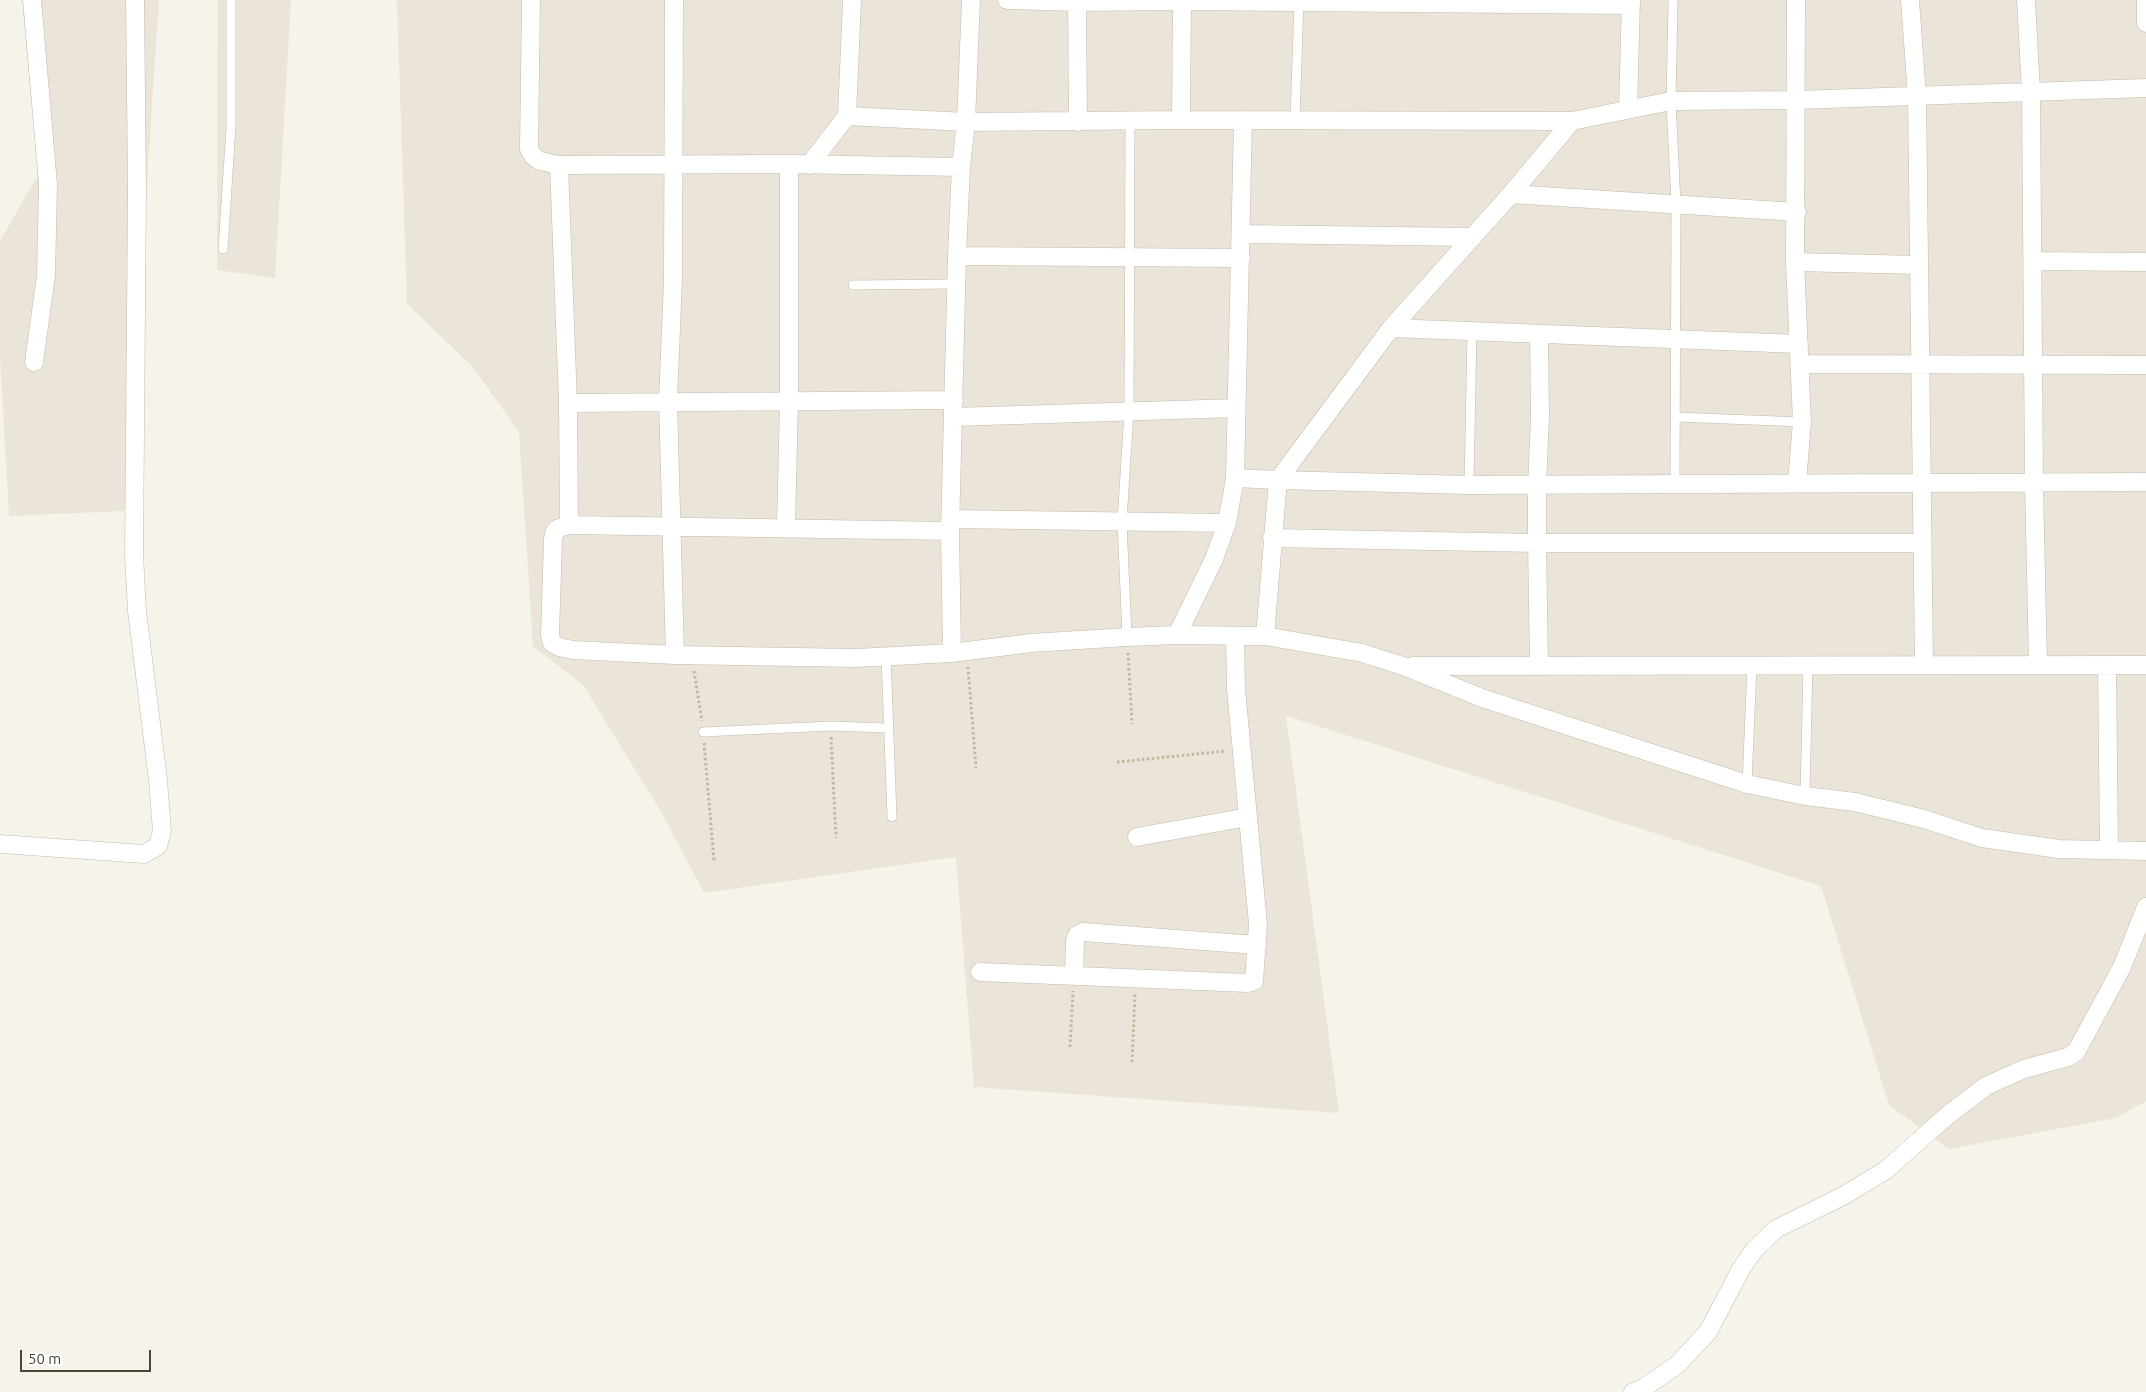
<!DOCTYPE html>
<html>
<head>
<meta charset="utf-8">
<style>
	body { margin:0 }
	#map { position:relative; width:2146px; height:1392px; overflow:hidden; background:#f6f3eb; font-family:Ubuntu,sans-serif }
	canvas { display:block }
	.scale { position:absolute; left:20px; top:1350px; width:131px; height:22px; box-sizing:border-box; border:2px solid #4b4438; border-top:0; padding-left:6px; font-size:15px; line-height:18px; white-space:nowrap; color:#4b4438; -webkit-text-stroke:4px #fff; paint-order:stroke }
</style>
</head>
<body>
<div id="map">
<canvas width="2146" height="1392"></canvas>
<div class="scale">50 m</div>
</div>
<script>
const c = document.querySelector('canvas').getContext('2d');
c.lineJoin = 'round';
function paint(path, color) { c.fillStyle = color; c.fill(path, 'evenodd'); }
const poly = rows => new Path2D(rows.map(r => 'M' + r).join(''));
function stroke(path, color, width, dash) { c.strokeStyle = color; c.lineWidth = width; c.lineCap = dash ? 'butt' : 'round'; c.setLineDash(dash || []); c.stroke(path); }
paint(poly([
	[22,0,159,0,125,511,9,516,0,356,0,241,38,175],
	[218,0,291,0,275,278,217,270],
	[395,0,2146,0,2146,1101,2116,1118,1949,1149,1889,1105,1821,886,1286,716,1339,1113,974,1087,956,857,704,893,663,815,583,685,533,646,519,432,472,366,407,304,397,1]
]), '#eae5d8');
const lane = poly([
	[1673,0,1671,101,1676,204,1675,484],
	[1295,120,1299,0],
	[223,249,231,127,231,0],
	[853,285,957,284],
	[1676,417,1802,422],
	[1469,485,1472,331],
	[1127,637,1122,521,1129,411,1130,122],
	[886,656,892,817],
	[703,732,831,726,888,728],
	[1747,784,1752,665],
	[1805,796,1808,665]
]);
const street = poly([
	[32,0,48,184,46,276,34,362],
	[531,0,529,149,533,156,540,161,559,165,789,164,961,167],
	[674,0,673,280,668,401,675,655],
	[1007,0,1077,2,1182,1,1631,5],
	[1077,0,1078,122],
	[1796,0,1795,262,1802,422,1797,483],
	[1910,0,1917,96,1924,665],
	[2026,0,2031,92,2034,484,2038,665],
	[2146,0,2146,23],
	[1628,109,1631,0],
	[847,116,966,122,1181,120,1572,121,1671,101,1797,100,2146,88],
	[1181,120,1182,0],
	[559,165,568,403,569,525],
	[809,165,847,116,852,0],
	[1511,194,1797,212],
	[1242,234,1473,237],
	[957,256,1241,258],
	[2033,261,2146,262],
	[1795,262,1919,265],
	[1391,328,1799,344],
	[1539,334,1540,417,1537,484,1537,543,1539,665],
	[1801,364,2146,365],
	[568,403,954,400],
	[954,417,1236,408],
	[1235,478,1278,480,1391,328,1511,194,1572,121],
	[2146,482,1469,485,1278,480,1265,636,1362,653,1403,666,1482,698,1747,784,1805,796,1855,802,1924,819,1982,838,2059,849,2146,851],
	[951,519,1227,523],
	[786,528,789,400,789,164],
	[950,531,569,525,559,528,555,531,553,539,550,635,552,643,559,647,573,650,675,655,856,658,952,653,1031,643,1127,637,1177,635,1265,636],
	[1272,538,1537,543,1922,543],
	[1177,635,1214,559,1227,523,1235,478,1243,120],
	[952,653,950,531,957,256,961,167,966,122,971,0],
	[2107,665,2109,849],
	[1412,666,2146,665],
	[1137,837,1248,817],
	[0,844,144,854,158,846,162,831,158,780,137,611,134,555,137,188,135,0],
	[980,972,1248,983,1254,981,1258,924,1236,689,1235,636],
	[1074,976,1075,941,1077,935,1083,932,1257,945],
	[1633,1392,1642,1389,1677,1365,1708,1332,1741,1269,1754,1250,1776,1229,1843,1196,1886,1170,1948,1115,1986,1086,2024,1069,2068,1057,2076,1052,2122,967,2146,907]
]);
stroke(lane, '#c3bbac', 10);
stroke(street, '#c3bbac', 19);
stroke(poly([
	[1128,653,1132,724],
	[968,667,976,768],
	[694,671,702,721],
	[831,737,836,838],
	[704,743,714,861],
	[1117,762,1226,751],
	[1070,1047,1073,991],
	[1132,1062,1135,994]
]), '#c5b79c', 3, [2.5, 2.5]);
stroke(lane, '#fff', 9);
stroke(street, '#fff', 18);
</script>
</body>
</html>
